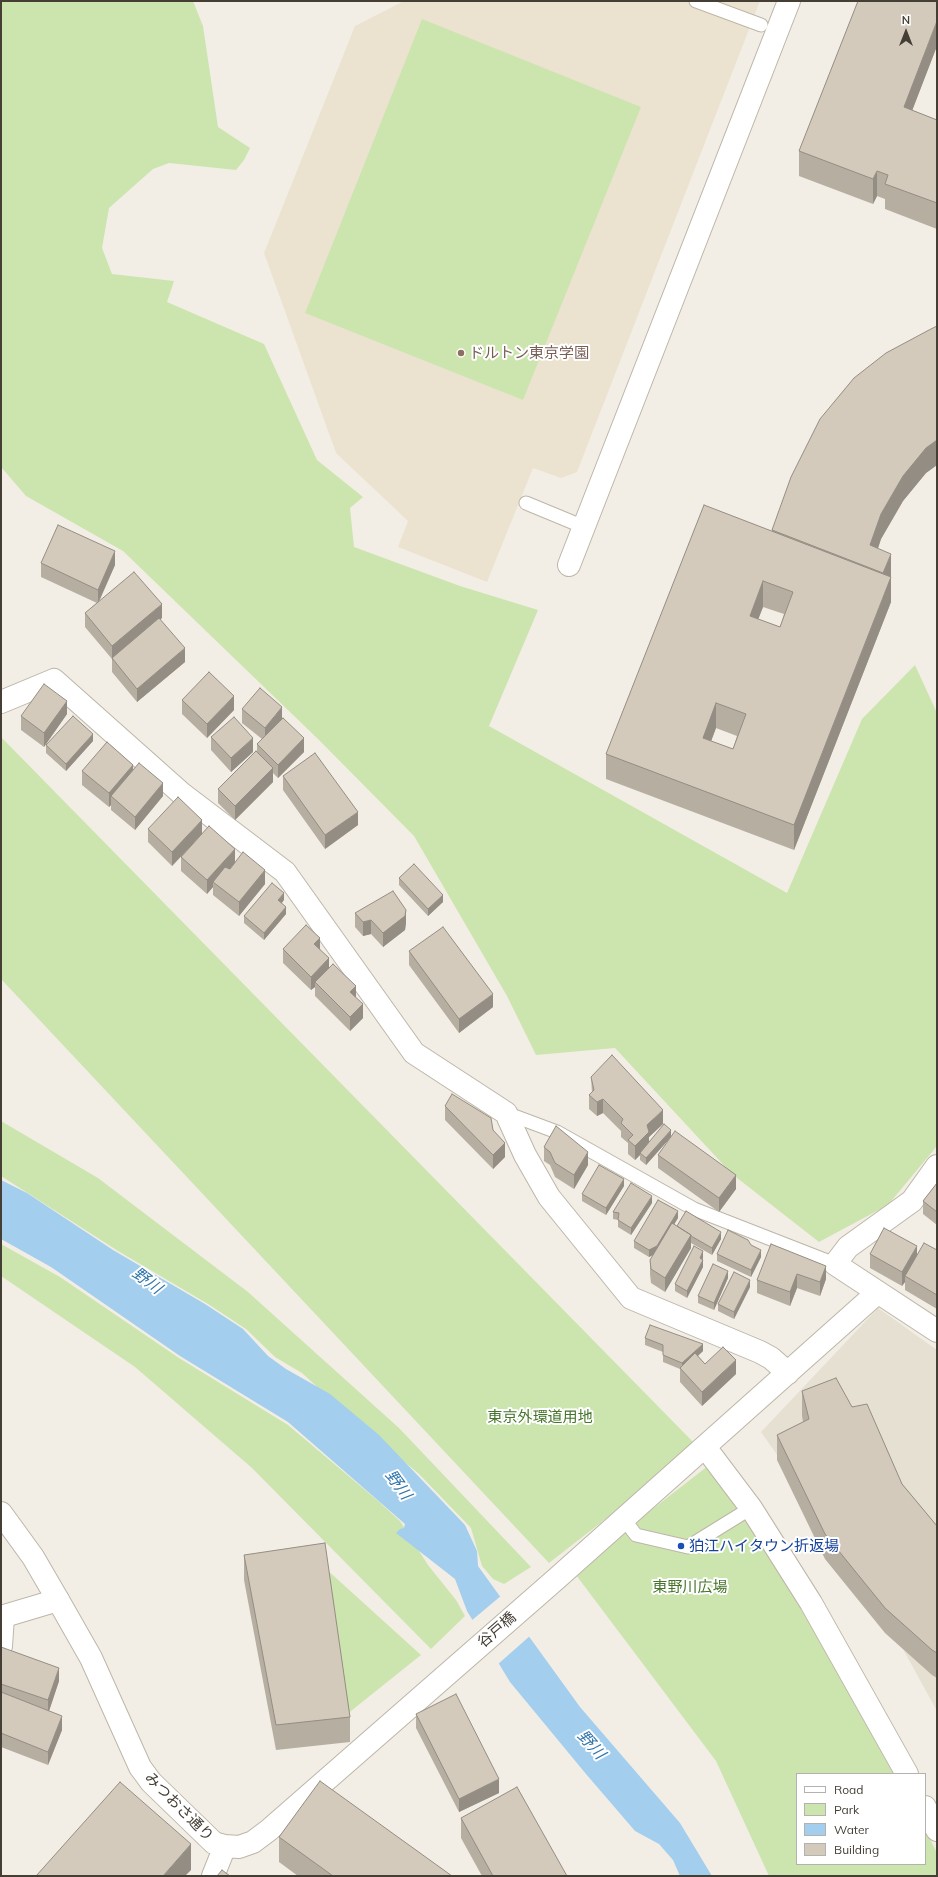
<!DOCTYPE html>
<html>
<head>
<meta charset="utf-8">
<style>
	body { margin:0 }
	#map { position:relative; width:938px; height:1877px; overflow:hidden; background:#f2eee5; font-family:Mulish,sans-serif }
	canvas { display:block }
	.frame { position:absolute; inset:0; border:2px solid #443e35; pointer-events:none }
	.legend { position:absolute; left:796px; top:1773px; width:130px; height:92px; box-sizing:border-box; background:#fff; border:1px solid #b4b2ae; margin:0; padding:5px 7px; list-style:none; font-size:12px; color:#443e35 }
	.legend li { display:flex; align-items:center; gap:8px; height:20px }
	.legend b { width:20px; border:1px solid #b4b2ae }
	.north { position:absolute; left:886px; top:12px; width:40px; height:40px; -webkit-text-stroke:3px #fff; paint-order:stroke; rotate:0deg; font-size:11px; font-weight:700; line-height:16px; text-align:center; color:#443e35 }
	.north::after { content:''; display:block; margin:auto; width:14px; height:18px; background:#443e35; clip-path:polygon(50% 0,100% 100%,50% 72%,0 100%) }
</style>
</head>
<body>
<div id="map">
<canvas width="938" height="1877"></canvas>
<div class="frame"></div>
<ul class="legend">
<li><b style="height:5px;background:#fff"></b>Road</li>
<li><b style="height:11px;background:#cce5af"></b>Park</li>
<li><b style="height:11px;background:#a3ceed"></b>Water</li>
<li><b style="height:11px;background:#d3cabb"></b>Building</li>
</ul>
<div class="north">N</div>
</div>
<script>
const c = document.querySelector('canvas').getContext('2d');
c.lineJoin = 'round';
function paint(path, color) { c.fillStyle = color; c.fill(path, 'evenodd'); }
const poly = rows => new Path2D(rows.map(r => 'M' + r).join(''));
function stroke(path, color, width, dash) { c.strokeStyle = color; c.lineWidth = width; c.lineCap = dash ? 'butt' : 'round'; c.setLineDash(dash || []); c.stroke(path); }
function write(font, color, halo, rows, align = 'center') {
  c.font = font + ' Mulish,"Noto Sans JP",sans-serif'; c.lineWidth = 4; c.setLineDash([]); c.textBaseline = 'middle'; c.strokeStyle = halo; c.fillStyle = color; for (const [text, x, y, turn = 0] of rows) {
    c.save(); c.translate(x, y); c.rotate((+turn || 0) * Math.PI / 180); c.textAlign = isNaN(turn) ? turn : align; if (halo) c.strokeText(text, 0, 0); c.fillText(text, 0, 0); c.restore();
  }
}
paint(poly([
	[878,1308,937,1350,937,1711,865,1580,761,1432]
]), '#e6e0d3');
paint(poly([
	[404,1,760,1,577,472,561,478,533,468,487,582,398,547,408,521,336,453,264,253,355,26]
]), '#ebe3cf');
paint(poly([
	[1,1,193,1,203,26,218,127,250,148,244,160,236,170,169,163,153,169,109,208,102,248,112,274,174,281,167,302,264,344,317,460,363,497,350,508,354,547,460,586,538,610,489,726,787,893,862,719,915,665,937,713,937,1146,888,1205,819,1242,732,1174,615,1048,536,1055,507,996,414,836,319,740,123,551,26,496,1,467],
	[422,19,641,107,523,400,305,313],
	[1,737,698,1447,549,1563,1,979],
	[1,1121,98,1178,248,1292,399,1428,531,1567,504,1584,493,1579,482,1566,471,1528,419,1474,339,1407,302,1373,275,1357,246,1329,208,1304,118,1251,1,1176],
	[1,1244,60,1277,179,1358,288,1425,377,1500,400,1521,428,1565,456,1600,465,1616,431,1649,252,1468,135,1367,1,1276],
	[713,1462,808,1621,894,1774,797,1774,797,1864,925,1864,925,1829,937,1853,937,1876,769,1876,716,1761,573,1571],
	[325,1568,421,1655,346,1715]
]), '#cce5af');
paint(poly([
	[1,1180,27,1193,113,1250,205,1304,243,1329,268,1356,286,1369,330,1394,379,1435,465,1525,477,1551,478,1566,580,1707,680,1823,712,1876,680,1876,673,1860,659,1844,635,1831,586,1774,510,1682,467,1611,455,1579,396,1533,400,1529,404,1528,405,1524,288,1422,180,1356,51,1267,1,1239]
]), '#a3ceed');
paint(poly([
	[502,1595,531,1635,497,1665,471,1621]
]), '#f2eee5');
const service = poly([
	[696,1,761,25],
	[526,503,584,527],
	[506,1113,557,1132,694,1209,835,1264],
	[623,1518,636,1535,688,1547,751,1508]
]);
const minor = poly([
	[1,702,54,680,181,793,285,872,414,1053,506,1113,525,1155,549,1197,631,1298,760,1352,771,1358,788,1373],
	[937,1166,912,1201,848,1247,835,1264,937,1331],
	[705,1447,751,1508,811,1603,907,1774],
	[58,1600,91,1658,140,1767,151,1782,214,1843,225,1846,239,1847,253,1842,269,1830,555,1580,877,1293],
	[1,1646,3,1617],
	[925,1807,937,1830],
	[213,1876,225,1846]
]);
const tertiary = poly([
	[569,565,789,1],
	[1,1513,33,1557,58,1600,1,1617]
]);
stroke(service, '#bdb6a8', 15);
stroke(minor, '#bdb6a8', 24);
stroke(tertiary, '#bdb6a8', 24);
stroke(service, '#fff', 13);
stroke(minor, '#fff', 22);
stroke(tertiary, '#fff', 22);
paint(poly([
	[937,46,912,110,937,120,937,229,885,209,885,199,877,196,873,204,799,176,799,151],
	[937,326,937,465,926,473,903,501,881,539,878,549,891,602,794,850,606,779,606,754,772,531,772,530],
	[763,607,784,614,780,627,758,619],
	[716,728,737,736,733,749,711,741],
	[41,563,115,565,99,602,162,618,160,619,185,662,137,702,112,672,112,659,85,627,85,613,97,603,41,577],
	[182,700,234,710,207,738,182,714],
	[242,709,282,719,304,752,278,778,273,773,273,782,235,820,218,803,218,789,257,752,257,744,262,739,242,723],
	[67,714,44,747,21,730,21,716],
	[211,737,253,752,231,772,211,750],
	[93,741,66,771,46,753,46,745],
	[133,769,163,796,135,830,111,810,111,805,109,807,82,785,82,771],
	[283,776,358,825,325,849,283,790],
	[148,829,202,833,235,862,265,884,239,916,213,895,213,887,207,894,181,871,181,857,187,850,172,866,148,842],
	[399,878,443,902,428,916,399,885],
	[284,900,282,903,286,914,264,940,244,923,244,916],
	[355,913,406,923,405,930,383,947,371,934,363,936,355,927],
	[283,949,320,949,329,968,356,997,363,1018,350,1031,315,996,315,987,311,990,283,963],
	[409,951,493,1007,459,1033,409,965],
	[591,1077,663,1124,649,1137,649,1142,671,1137,646,1165,640,1160,640,1155,635,1160,628,1154,628,1143,621,1137,621,1131,603,1113,597,1116,589,1109,589,1095,592,1093],
	[445,1106,493,1130,505,1157,493,1169,445,1120],
	[544,1147,588,1165,574,1189,555,1177,550,1165,544,1161],
	[658,1155,736,1189,719,1212,658,1168],
	[937,1183,937,1225,923,1214,923,1201],
	[624,1186,606,1215,582,1201,582,1194],
	[652,1203,631,1235,618,1227,618,1220,613,1219,613,1212],
	[678,1218,674,1224,677,1226,721,1239,712,1255,691,1243,691,1248,665,1292,651,1283,650,1274,650,1260,653,1255,649,1257,634,1248,634,1241],
	[751,1245,761,1257,751,1277,717,1261,717,1254],
	[937,1250,937,1309,905,1290,905,1282,902,1286,870,1268,870,1254,917,1254],
	[703,1258,703,1267,687,1298,675,1291,675,1284],
	[826,1266,826,1279,820,1296,797,1288,790,1306,757,1293,757,1280],
	[728,1278,714,1310,698,1303,698,1296],
	[750,1287,734,1319,718,1311,718,1304],
	[645,1338,703,1351,698,1356,705,1364,736,1374,702,1406,680,1382,680,1369,663,1362,663,1352,645,1345],
	[802,1391,852,1407,902,1484,937,1526,937,1678,932,1675,885,1633,825,1559,777,1460,777,1435,803,1422,802,1416],
	[244,1555,350,1717,350,1742,276,1750,244,1580],
	[1,1648,59,1681,49,1711,62,1730,48,1765,1,1747],
	[416,1714,499,1793,459,1812,416,1728],
	[461,1818,567,1876,482,1876,461,1838],
	[279,1837,452,1876,298,1876,279,1862]
]), '#b5aea1');
paint(poly([
	[937,21,937,46,904,132,904,107],
	[877,171,877,196,873,204,873,179],
	[937,440,937,465,926,473,903,501,881,539,871,568,870,545,881,514,903,476,926,448],
	[115,551,115,565,98,603,98,590],
	[891,554,891,602,794,850,794,825,883,598,883,573],
	[763,581,763,607,750,641,750,616],
	[162,604,162,618,112,660,112,646],
	[185,648,185,662,137,702,137,689],
	[234,696,234,710,207,738,207,724],
	[67,701,67,714,44,747,44,733],
	[716,703,716,728,703,763,703,738],
	[282,707,282,721,265,742,265,728],
	[93,734,93,741,66,771,66,764],
	[253,738,253,752,231,772,231,758],
	[304,738,304,752,278,778,278,765],
	[133,765,133,778,111,796,111,805,109,807,109,793],
	[273,768,273,782,235,820,235,806],
	[163,783,163,796,135,830,135,817],
	[358,812,358,825,325,849,325,835],
	[202,820,202,834,172,866,172,852],
	[235,849,235,863,216,884,213,882,213,887,207,894,207,880],
	[265,870,265,884,239,916,239,902],
	[284,893,284,900,278,907,278,900],
	[443,895,443,902,428,916,428,909],
	[286,907,286,914,264,940,264,933],
	[406,910,406,923,405,930,383,947,383,933],
	[371,920,371,934,363,936,363,922],
	[320,938,320,952,314,944],
	[329,958,329,972,315,982,315,987,311,990,311,977],
	[356,986,356,1000,350,992],
	[493,994,493,1007,459,1033,459,1019],
	[363,1004,363,1018,350,1031,350,1017],
	[603,1099,603,1113,597,1116,597,1102],
	[663,1110,663,1124,649,1137,649,1146,640,1153,640,1155,635,1160,635,1146,647,1125],
	[671,1130,671,1137,646,1165,646,1158],
	[505,1143,505,1157,493,1169,493,1155],
	[588,1152,588,1165,574,1189,574,1175],
	[736,1175,736,1189,719,1212,719,1198],
	[624,1179,624,1186,606,1215,606,1208],
	[652,1196,652,1203,631,1235,631,1228],
	[678,1211,678,1218,657,1253,649,1257,649,1250],
	[721,1232,721,1239,712,1255,712,1248],
	[691,1235,691,1248,665,1292,665,1278],
	[917,1246,917,1260,905,1276,905,1282,902,1286,902,1272],
	[761,1250,761,1257,751,1277,751,1270],
	[703,1251,703,1258,700,1265,700,1258],
	[703,1260,703,1267,687,1298,687,1291],
	[826,1266,826,1279,820,1296,820,1282],
	[728,1271,728,1278,714,1310,714,1303],
	[797,1274,797,1288,790,1306,790,1292],
	[750,1280,750,1287,734,1319,734,1312],
	[703,1344,703,1351,682,1370,682,1363],
	[736,1360,736,1374,702,1406,702,1392],
	[59,1668,59,1681,48,1714,48,1700],
	[62,1716,62,1730,48,1765,48,1752],
	[499,1779,499,1793,459,1812,459,1799],
	[191,1844,191,1870,185,1876,163,1876]
]), '#948d83');
const building = poly([
	[858,1,937,1,937,21,904,107,937,120,937,203,885,184,888,175,877,171,873,179,799,151,858,1],
	[937,326,937,440,926,448,903,476,881,514,870,545,891,554,883,573,772,530,791,477,820,419,854,378,886,353,929,330,937,326],
	[704,505,891,577,794,825,606,754,704,505],
	[763,581,793,592,780,627,750,616,763,581],
	[716,703,746,714,733,749,703,738,716,703],
	[58,525,115,551,98,590,41,563,58,525],
	[134,572,162,604,112,646,85,613,134,572],
	[159,618,185,648,137,689,112,658,159,618],
	[209,672,234,696,207,724,182,700,209,672],
	[44,684,67,701,44,733,21,716,44,684],
	[260,688,282,707,265,728,242,709,260,688],
	[73,716,93,734,66,764,46,745,73,716],
	[234,717,253,738,231,758,211,737,234,717],
	[283,718,304,738,278,765,257,744,283,718],
	[107,742,133,765,109,793,82,771,107,742],
	[256,751,273,768,235,806,218,789,256,751],
	[315,753,358,812,325,835,283,776,315,753],
	[139,763,163,783,135,817,111,796,139,763],
	[178,797,202,820,172,852,148,829,178,797],
	[209,826,235,849,207,880,181,857,209,826],
	[243,852,265,870,239,902,213,882,225,867,230,869,243,852],
	[414,864,443,895,428,909,399,878,414,864],
	[272,883,284,893,278,900,286,907,264,933,244,916,272,883],
	[393,891,406,910,405,916,383,933,371,920,363,922,355,913,393,891],
	[306,925,320,938,314,944,329,958,311,977,283,949,306,925],
	[443,927,493,994,459,1019,409,951,443,927],
	[333,964,356,986,350,992,363,1004,350,1017,315,982,333,964],
	[612,1055,663,1110,647,1125,649,1132,635,1146,628,1140,633,1135,621,1123,623,1119,603,1099,597,1102,589,1095,594,1090,591,1077,612,1055],
	[452,1094,491,1118,493,1130,505,1143,493,1155,445,1106,452,1094],
	[664,1124,671,1130,646,1158,640,1153,664,1124],
	[556,1126,588,1152,574,1175,555,1163,550,1152,544,1147,556,1126],
	[675,1131,736,1175,719,1198,658,1155,675,1131],
	[599,1165,624,1179,606,1208,582,1194,599,1165],
	[631,1183,652,1196,631,1228,618,1220,619,1213,613,1212,631,1183],
	[937,1183,937,1212,923,1201,937,1183],
	[658,1200,678,1211,657,1246,649,1250,634,1241,658,1200],
	[686,1211,721,1232,712,1248,691,1236,691,1235,677,1226,686,1211],
	[672,1223,691,1235,665,1278,651,1269,650,1260,672,1223],
	[884,1228,917,1246,902,1272,870,1254,884,1228],
	[728,1230,748,1240,751,1245,761,1250,751,1270,717,1254,728,1230],
	[924,1243,937,1250,937,1295,905,1276,924,1243],
	[771,1244,826,1266,820,1282,797,1274,790,1292,757,1280,771,1244],
	[694,1246,703,1251,700,1258,703,1260,687,1291,675,1284,694,1246],
	[713,1264,728,1271,714,1303,698,1296,713,1264],
	[734,1272,750,1280,734,1312,718,1304,734,1272],
	[650,1325,703,1344,682,1363,663,1355,663,1345,645,1338,650,1325],
	[723,1347,736,1360,702,1392,680,1368,695,1353,705,1364,723,1347],
	[836,1378,852,1407,867,1404,902,1484,937,1526,937,1653,932,1650,885,1608,825,1534,777,1435,809,1419,802,1391,836,1378],
	[325,1543,350,1717,276,1725,244,1555,325,1543],
	[1,1647,59,1668,48,1700,1,1684,1,1647],
	[1,1692,62,1716,48,1752,1,1733,1,1692],
	[456,1694,499,1779,459,1799,416,1714,456,1694],
	[320,1781,452,1876,333,1876,279,1837,320,1781],
	[120,1782,191,1844,163,1876,36,1876,120,1782],
	[517,1787,567,1876,493,1876,461,1818,517,1787],
	[222,1870,230,1876,217,1876,222,1870]
]);
paint(building, '#d3cabb');
stroke(building, '#948d83', 1);
for (const [x, y, r, color] of [
	[461,353,4,"#8d6e63"],
	[681,1546,4,"#1a4fb4"]
]) { const dot = new Path2D(); dot.arc(x, y, r, 0, 2 * Math.PI); c.fillStyle = color; c.fill(dot); stroke(dot, '#fff', 1.5); }
write('15px', '#785e54', '#fff', [
	["ドルトン東京学園",469,353]
], 'left');
write('15px', '#45742a', '#fff', [
	["東京外環道用地",540,1417],
	["東野川広場",690,1587]
]);
write('15px', '#164399', '#fff', [
	["狛江ハイタウン折返場",689,1546]
], 'left');
write('15px', '#443e35', '#fff', [
	["谷戸橋",497,1630,-41],
	["みつおさ通り",179,1807,45]
]);
write('italic 16px', '#3277ac', '#fff', [
	["野川",147,1281,37],
	["野川",398,1485,54],
	["野川",591,1745,48]
]);
</script>
</body>
</html>
